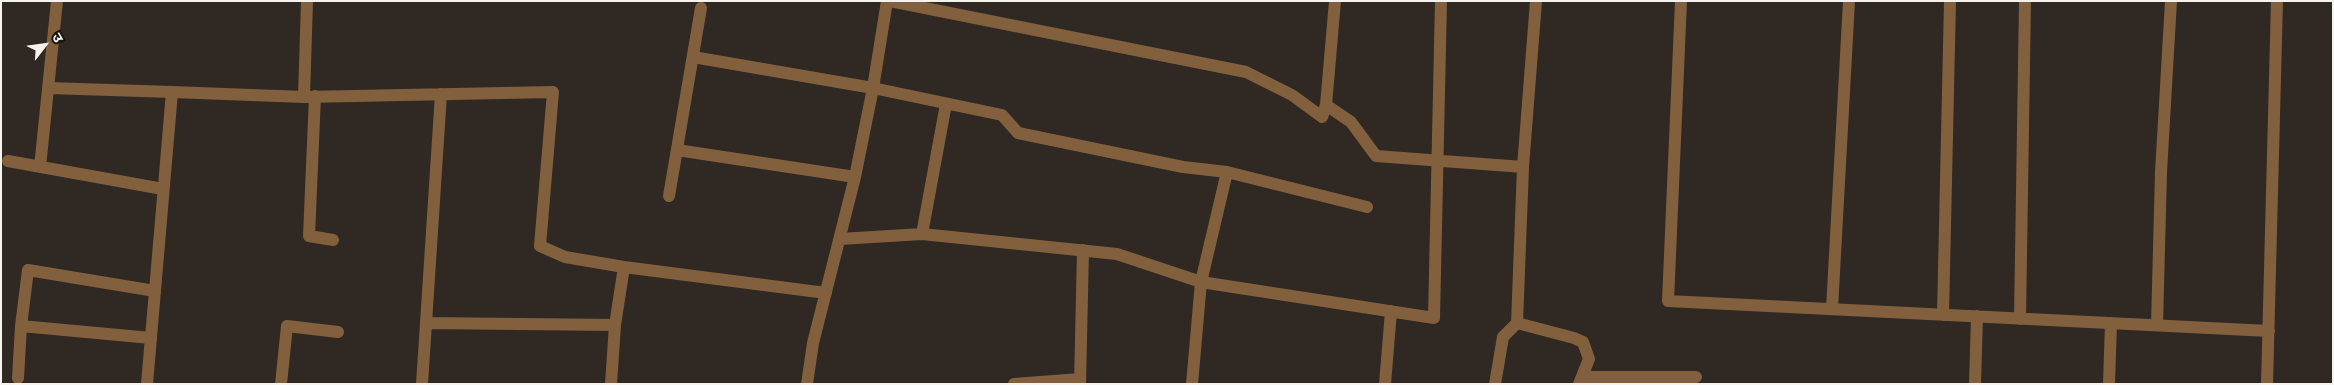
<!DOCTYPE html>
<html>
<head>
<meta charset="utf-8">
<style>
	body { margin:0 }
	#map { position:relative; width:2334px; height:385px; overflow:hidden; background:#2f2823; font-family:"Noto Serif","Noto Sans Devanagari",serif }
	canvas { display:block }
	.frame { position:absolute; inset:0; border:2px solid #f6f2ee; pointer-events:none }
	.north { position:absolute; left:20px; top:20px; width:50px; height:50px; -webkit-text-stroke:4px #15120f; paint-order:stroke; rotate:60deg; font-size:14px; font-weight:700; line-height:20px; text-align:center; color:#f6f2ee }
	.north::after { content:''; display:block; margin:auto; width:18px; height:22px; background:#f6f2ee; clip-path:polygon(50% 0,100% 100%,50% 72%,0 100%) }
</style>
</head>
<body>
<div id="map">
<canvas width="2334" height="385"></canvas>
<div class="frame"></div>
<div class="north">उ</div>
</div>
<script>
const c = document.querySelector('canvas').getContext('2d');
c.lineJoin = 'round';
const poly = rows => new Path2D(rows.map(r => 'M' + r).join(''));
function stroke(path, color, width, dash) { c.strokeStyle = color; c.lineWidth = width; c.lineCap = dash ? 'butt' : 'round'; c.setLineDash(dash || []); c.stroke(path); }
stroke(poly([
	[890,1,1246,72,1292,95,1322,117,1326,105,1335,1],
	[1681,1,1668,301,2269,331],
	[693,57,873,88,1002,115,1018,133,1183,167,1227,172,1367,207],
	[48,88,172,92],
	[315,96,309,236,333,240],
	[304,97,553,92,540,246,565,257,624,267,826,293],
	[1326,105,1351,122,1376,156,1523,167],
	[677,150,855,177],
	[8,161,163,189],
	[40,167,57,1],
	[669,196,701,8],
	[922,234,946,104],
	[840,239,922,234,1117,254,1201,282,1434,318,1441,1],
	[1832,309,1849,1],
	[1943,315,1950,1],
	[2020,319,2025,1],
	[426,323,615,325],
	[1517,323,1574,338,1583,342,1589,359,1579,384],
	[2157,325,2161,172,2171,1],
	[151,338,21,326,28,270,155,291],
	[1583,377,1696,377],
	[18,378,21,326],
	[281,384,287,326,338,332],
	[422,384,441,94],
	[611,384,615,325,624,267],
	[807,384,813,343,855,177,873,88,887,1],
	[1014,384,1080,379],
	[1080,384,1083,250],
	[1192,384,1201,282,1227,172],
	[1385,384,1391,311],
	[1495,384,1503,337,1517,323,1523,167,1536,1],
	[1975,384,1977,316],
	[2109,384,2111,323],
	[2267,384,2277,1]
]), '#83603d', 12);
stroke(poly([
	[147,384,172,92,304,97,307,1]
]), '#83603d', 12);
</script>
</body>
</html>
